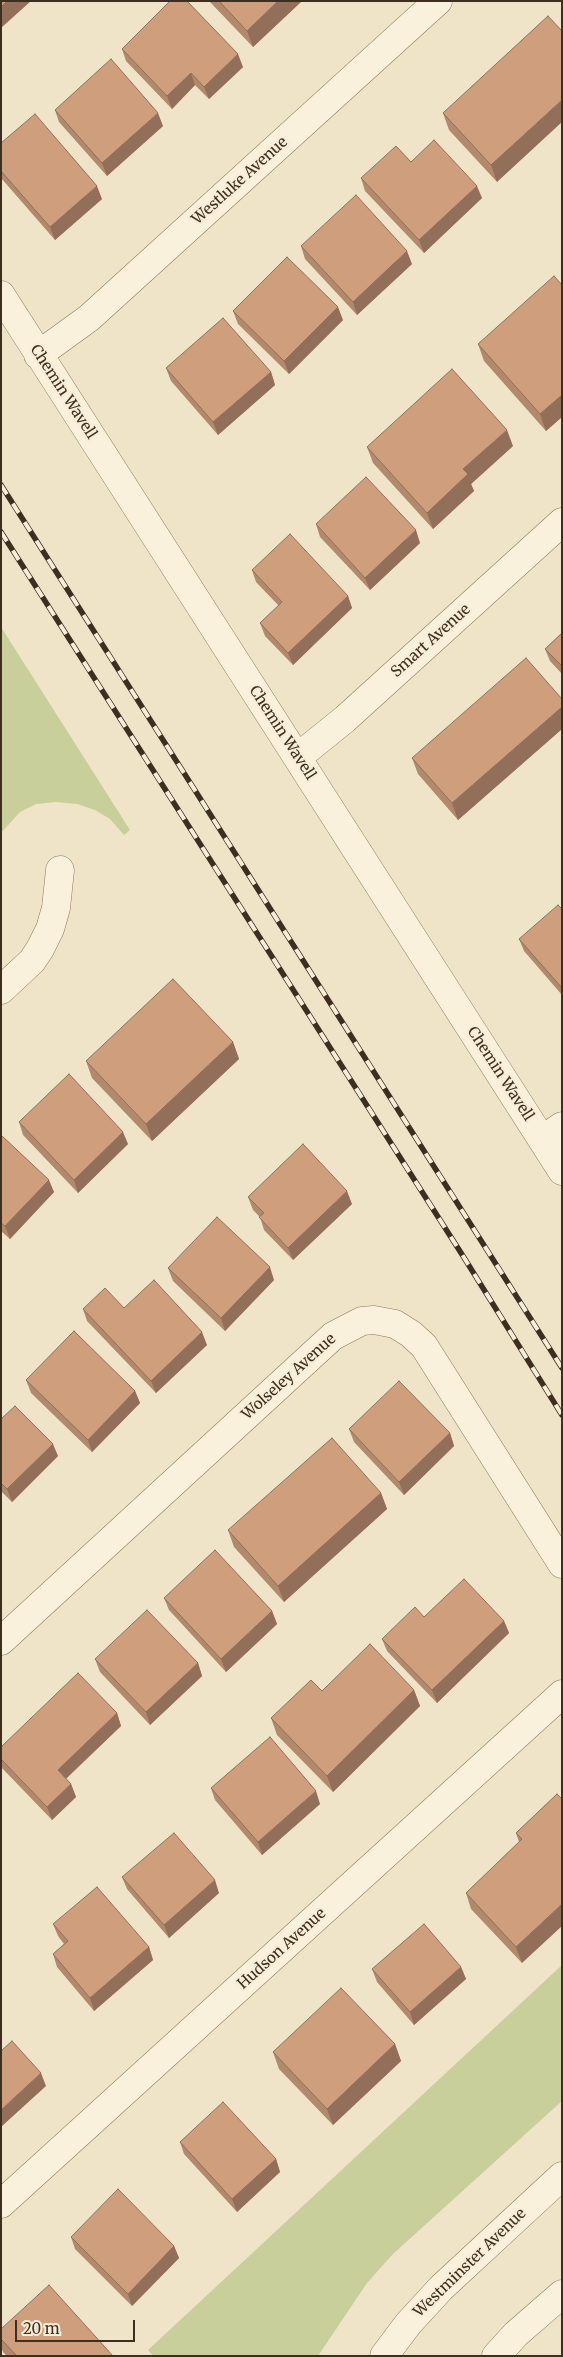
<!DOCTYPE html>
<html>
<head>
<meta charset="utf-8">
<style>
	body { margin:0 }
	#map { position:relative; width:563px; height:2357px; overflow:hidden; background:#f0e4c8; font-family:Merriweather,serif }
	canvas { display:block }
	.frame { position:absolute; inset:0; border:2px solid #3d2e20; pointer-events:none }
	.scale { position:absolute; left:15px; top:2320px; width:120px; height:22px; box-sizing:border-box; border:2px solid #3d2e20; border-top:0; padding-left:6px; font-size:15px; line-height:18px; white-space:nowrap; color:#3d2e20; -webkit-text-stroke:4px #f7eed8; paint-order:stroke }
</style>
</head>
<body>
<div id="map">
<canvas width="563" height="2357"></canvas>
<div class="frame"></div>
<div class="scale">20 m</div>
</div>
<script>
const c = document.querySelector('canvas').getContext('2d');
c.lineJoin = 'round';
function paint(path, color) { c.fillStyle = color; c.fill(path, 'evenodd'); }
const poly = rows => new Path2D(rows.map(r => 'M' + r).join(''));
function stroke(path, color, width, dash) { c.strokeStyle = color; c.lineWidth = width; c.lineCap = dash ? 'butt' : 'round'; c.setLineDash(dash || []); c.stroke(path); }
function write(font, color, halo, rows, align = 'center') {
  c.font = font + ' Merriweather,serif'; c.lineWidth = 5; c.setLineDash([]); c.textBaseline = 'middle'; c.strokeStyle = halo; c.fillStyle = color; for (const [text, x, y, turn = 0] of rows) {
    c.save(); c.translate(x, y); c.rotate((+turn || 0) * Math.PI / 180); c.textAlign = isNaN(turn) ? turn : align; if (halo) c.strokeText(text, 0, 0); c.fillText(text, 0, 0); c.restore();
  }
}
paint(poly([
	[1,627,130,830,124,835,110,819,95,810,77,804,56,802,36,804,20,812,1,833],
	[562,1965,562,2101,393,2254,367,2283,318,2356,153,2356,148,2350]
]), '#c9cf9b');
const minor = poly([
	[1,295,562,1171],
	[38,355,89,318,438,1],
	[298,757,345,719,562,522],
	[1,990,32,961,40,949,50,929,56,908,60,870],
	[542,1140,562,1126],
	[1,1641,333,1336,362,1321,374,1320,395,1324,411,1334,424,1346,562,1564],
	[1,2204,562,1694],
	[496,2356,516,2334,562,2294]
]);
const tertiary = poly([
	[384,2356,408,2324,441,2288,562,2176]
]);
stroke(minor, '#8d765c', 29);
stroke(tertiary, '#8d765c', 29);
stroke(minor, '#faf1dc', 28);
stroke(tertiary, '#faf1dc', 28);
const rail = poly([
	[1,485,562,1368],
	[1,532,463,1256,562,1415]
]);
stroke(rail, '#3d2e20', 5.5);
stroke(rail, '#f7eed8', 4, [11]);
paint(poly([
	[209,1,302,1,253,47],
	[562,31,497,182,449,130,443,113],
	[122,49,243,67,209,99,195,85,172,109,126,61],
	[55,110,163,126,107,176,59,122],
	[1,143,102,199,55,240,1,178],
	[411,162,482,198,424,253,365,191,361,178],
	[301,246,412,264,357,315,305,259],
	[562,285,562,417,546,431,484,361,478,344],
	[233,311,343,320,289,374,238,324],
	[166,368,271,372,275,385,218,435,171,381],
	[513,446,471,484,474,491,433,529,373,463,367,447],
	[316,524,420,543,370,590,320,537],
	[252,570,348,596,352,608,293,665,265,636,260,623,279,606,256,582],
	[562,633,562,674,550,661,545,649],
	[562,699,562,729,458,820,418,774,412,758],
	[562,909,562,995,524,951,519,939],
	[233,1042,239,1059,152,1141,92,1078,86,1061],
	[19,1122,128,1144,78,1193,23,1135],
	[1,1135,54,1192,10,1239,1,1231],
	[248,1197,352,1204,293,1260,264,1230,260,1217,253,1210],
	[168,1268,274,1280,225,1331,173,1281],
	[83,1309,207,1345,156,1393,87,1321],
	[26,1380,135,1391,140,1403,92,1452,31,1393],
	[1,1419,58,1456,12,1502,1,1491],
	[349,1429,450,1433,454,1446,404,1495,354,1442],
	[381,1493,387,1509,284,1602,234,1547,228,1530],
	[164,1598,272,1611,277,1624,226,1672,169,1610],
	[424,1617,504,1621,509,1633,437,1703,387,1651,382,1639],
	[95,1659,198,1663,202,1676,150,1725,100,1672],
	[414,1690,420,1706,333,1792,277,1735,271,1718,322,1691],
	[117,1713,121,1726,66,1779,71,1784,76,1797,52,1820,1,1767,1,1747],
	[211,1788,320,1804,262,1855,215,1800],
	[557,1794,522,1963,471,1909,466,1893,519,1842,516,1833],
	[122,1877,219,1893,169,1938,127,1889],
	[53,1924,149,1947,153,1960,94,2011,57,1967,53,1954,64,1944,58,1936],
	[461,1967,466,1979,414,2025,377,1982,372,1969],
	[395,2044,401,2061,333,2125,279,2069,273,2052],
	[180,2142,276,2159,280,2172,237,2212,184,2154],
	[71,2237,174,2246,179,2258,132,2306,75,2249],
	[1,2329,113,2356,7,2356,3,2352,1,2347]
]), '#b2896c');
paint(poly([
	[7,1,31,1,1,28,1,7],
	[278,1,302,1,253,47,247,31],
	[238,54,243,67,209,99,204,87],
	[191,73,195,85,172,109,167,96],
	[562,100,562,122,497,182,491,165],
	[158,113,163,126,107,176,102,163],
	[97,186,102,199,55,240,50,227],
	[477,186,482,198,424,253,419,240],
	[407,251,412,264,357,315,353,302],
	[338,307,343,320,289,374,284,361],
	[271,372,275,385,218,435,213,422],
	[562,395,562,417,546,431,540,414],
	[507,430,513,446,471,484,474,491,433,529,427,513,463,469],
	[416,530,420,543,370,590,365,578],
	[348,596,352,608,293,665,288,653],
	[562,707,562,729,458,820,452,803],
	[233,1042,239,1059,152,1141,146,1124],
	[123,1132,128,1144,78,1193,74,1180],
	[49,1180,54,1192,10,1239,5,1226],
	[347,1191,352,1204,293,1260,288,1248],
	[270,1267,274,1280,225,1331,221,1318],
	[202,1332,207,1345,156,1393,151,1381],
	[135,1391,140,1403,92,1452,88,1440],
	[450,1433,454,1446,404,1495,399,1482],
	[53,1444,58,1456,12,1502,7,1489],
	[381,1493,387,1509,284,1602,278,1586],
	[272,1611,277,1624,226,1672,221,1659],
	[504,1621,509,1633,437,1703,432,1690],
	[198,1663,202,1676,150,1725,146,1712],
	[414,1690,420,1706,333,1792,327,1776],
	[117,1713,121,1726,62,1782,58,1770],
	[71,1784,76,1797,52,1820,47,1807],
	[316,1791,320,1804,262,1855,258,1842],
	[215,1880,219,1893,169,1938,164,1925],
	[562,1904,562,1926,522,1963,516,1947],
	[149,1947,153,1960,94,2011,90,1998],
	[461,1967,466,1979,414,2025,410,2012],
	[395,2044,401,2061,333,2125,327,2109],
	[41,2073,46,2086,1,2127,1,2110],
	[276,2159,280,2172,237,2212,232,2199],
	[174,2246,179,2258,132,2306,128,2294]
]), '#916f58');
const building = poly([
	[1,1,7,1,1,7,1,1],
	[170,1,187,1,238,54,204,87,191,73,167,96,122,49,170,1],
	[219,1,278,1,247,31,219,1],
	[548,16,562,31,562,100,491,165,443,113,548,16],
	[111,59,158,113,102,163,55,110,111,59],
	[35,114,97,186,50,227,1,171,1,143,35,114],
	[434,140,477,186,419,240,361,178,396,146,411,162,434,140],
	[356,195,407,251,353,302,301,246,356,195],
	[287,257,338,307,284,361,233,311,287,257],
	[554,276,562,285,562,395,540,414,478,344,554,276],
	[223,318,271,372,213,422,166,368,223,318],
	[452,369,507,430,463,469,468,474,427,513,367,447,452,369],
	[366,477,416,530,365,578,316,524,366,477],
	[290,534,348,596,288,653,260,623,282,602,252,570,290,534],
	[562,633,562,666,545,649,562,633],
	[526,658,562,699,562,707,452,803,412,758,526,658],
	[558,905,562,909,562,988,519,939,558,905],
	[173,979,233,1042,146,1124,86,1061,173,979],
	[69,1074,123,1132,74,1180,19,1122,69,1074],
	[1,1135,49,1180,5,1226,1,1223,1,1135],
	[303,1144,347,1191,288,1248,259,1217,264,1213,248,1197,303,1144],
	[217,1217,270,1267,221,1318,168,1268,217,1217],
	[154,1280,202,1332,151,1381,83,1309,105,1288,124,1308,154,1280],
	[74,1331,135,1391,88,1440,26,1380,74,1331],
	[399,1381,450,1433,399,1482,349,1429,399,1381],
	[15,1406,53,1444,7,1489,1,1483,1,1419,15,1406],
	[332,1438,381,1493,278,1586,228,1530,332,1438],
	[215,1550,272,1611,221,1659,164,1598,215,1550],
	[464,1579,504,1621,432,1690,382,1639,415,1607,424,1617,464,1579],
	[147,1610,198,1663,146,1712,95,1659,147,1610],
	[370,1644,414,1690,327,1776,271,1718,311,1680,322,1691,370,1644],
	[78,1673,117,1713,58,1770,71,1784,47,1807,1,1759,1,1747,78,1673],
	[270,1737,316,1791,258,1842,211,1788,270,1737],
	[557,1794,562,1799,562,1904,516,1947,466,1893,522,1839,516,1833,557,1794],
	[174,1833,215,1880,164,1925,122,1877,174,1833],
	[97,1887,149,1947,90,1998,53,1954,68,1941,53,1924,97,1887],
	[424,1924,461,1967,410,2012,372,1969,424,1924],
	[341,1988,395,2044,327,2109,273,2052,341,1988],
	[12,2041,41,2073,1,2110,1,2051,12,2041],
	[223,2102,276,2159,232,2199,180,2142,223,2102],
	[118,2189,174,2246,128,2294,71,2237,118,2189],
	[49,2285,113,2356,17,2356,1,2339,1,2329,49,2285]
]);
paint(building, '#cf9f7d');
stroke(building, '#916f58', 1);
write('15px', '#3d2e20', '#f7eed8', [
	["Westluke Avenue",240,181,-42],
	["Chemin Wavell",63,392,57],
	["Smart Avenue",431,641,-42],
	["Chemin Wavell",282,733,57],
	["Chemin Wavell",500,1074,57],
	["Wolseley Avenue",289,1377,-42],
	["Hudson Avenue",282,1949,-42],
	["Westminster Avenue",470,2263,-44]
]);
</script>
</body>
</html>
